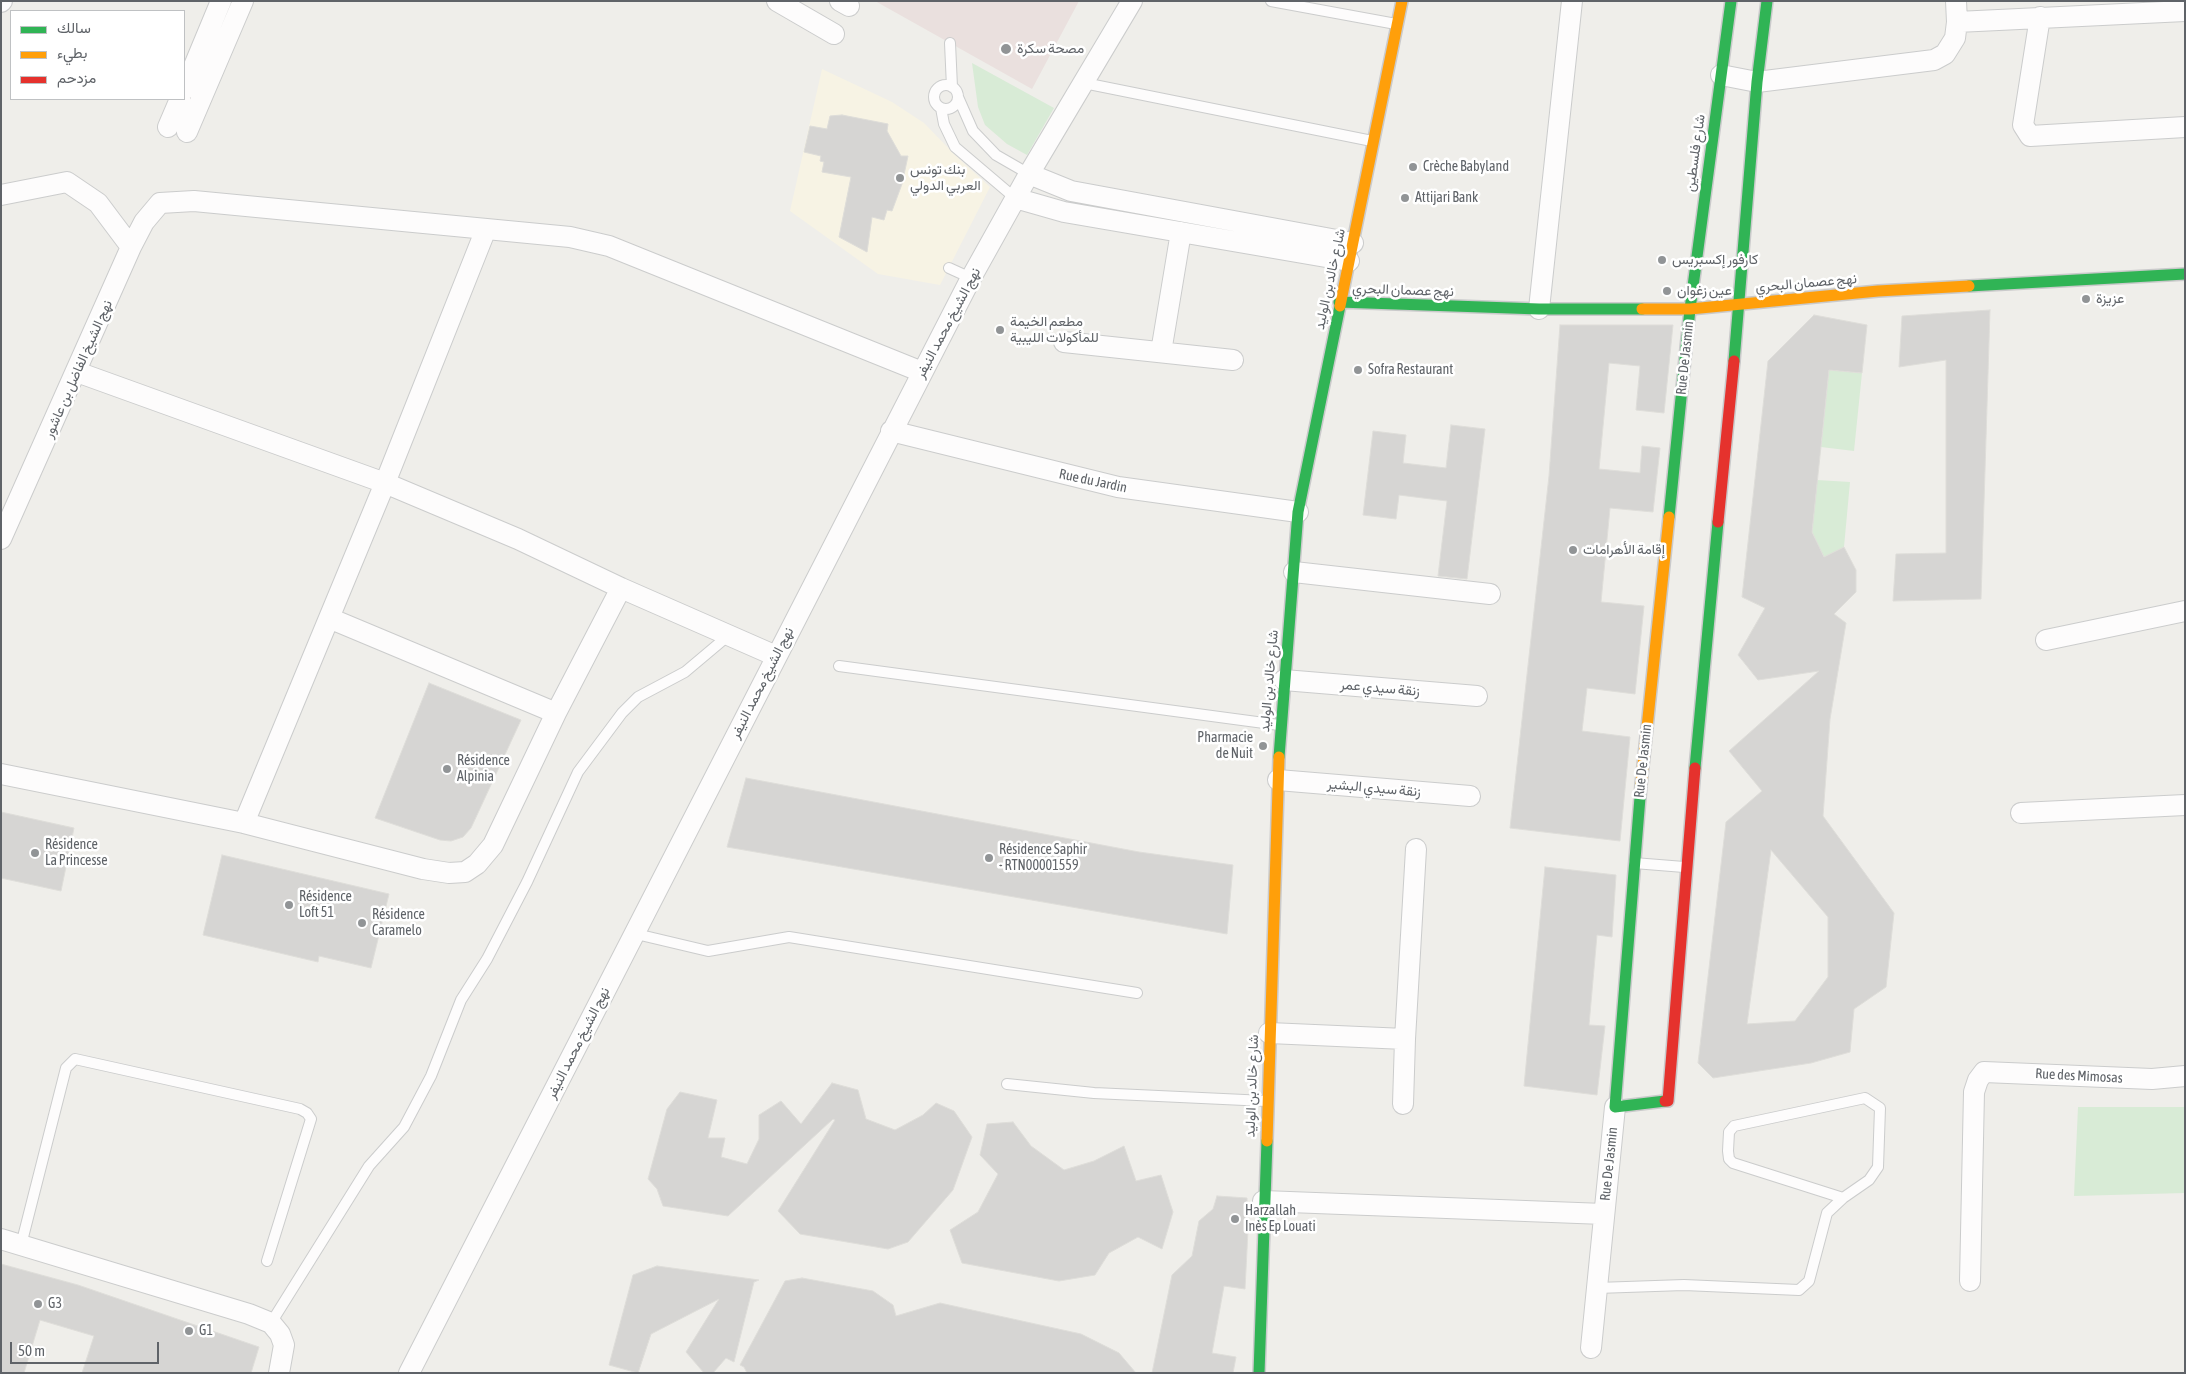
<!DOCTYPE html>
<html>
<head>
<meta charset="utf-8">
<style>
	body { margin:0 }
	#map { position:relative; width:2186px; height:1374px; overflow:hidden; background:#efeeea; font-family:"Asap Condensed",Vazirmatn,sans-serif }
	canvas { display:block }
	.frame { position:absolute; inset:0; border:2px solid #5f6368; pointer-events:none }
	.legend { position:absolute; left:10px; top:10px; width:175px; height:90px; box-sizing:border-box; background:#fff; border:1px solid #bfc1c3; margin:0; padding:6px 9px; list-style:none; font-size:15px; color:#5f6368 }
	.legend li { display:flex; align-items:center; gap:10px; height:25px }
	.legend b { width:25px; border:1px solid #bfc1c3 }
	.scale { position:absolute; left:10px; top:1342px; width:149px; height:22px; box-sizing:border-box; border:2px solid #5f6368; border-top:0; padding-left:6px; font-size:15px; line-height:18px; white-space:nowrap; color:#5f6368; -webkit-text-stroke:4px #fff; paint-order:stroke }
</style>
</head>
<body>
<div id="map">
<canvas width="2186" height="1374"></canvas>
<div class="frame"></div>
<ul class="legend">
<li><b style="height:6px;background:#30b455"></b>سالك</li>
<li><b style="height:6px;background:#ff9f0a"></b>بطيء</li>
<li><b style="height:6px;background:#e5322d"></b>مزدحم</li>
</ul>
<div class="scale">50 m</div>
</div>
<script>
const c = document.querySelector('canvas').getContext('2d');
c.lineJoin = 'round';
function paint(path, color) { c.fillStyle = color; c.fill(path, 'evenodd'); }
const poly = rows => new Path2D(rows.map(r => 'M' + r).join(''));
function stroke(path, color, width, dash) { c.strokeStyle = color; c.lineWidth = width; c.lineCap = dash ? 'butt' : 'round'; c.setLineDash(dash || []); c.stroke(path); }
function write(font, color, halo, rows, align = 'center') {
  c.font = font + ' "Asap Condensed",Vazirmatn,sans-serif'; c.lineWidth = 5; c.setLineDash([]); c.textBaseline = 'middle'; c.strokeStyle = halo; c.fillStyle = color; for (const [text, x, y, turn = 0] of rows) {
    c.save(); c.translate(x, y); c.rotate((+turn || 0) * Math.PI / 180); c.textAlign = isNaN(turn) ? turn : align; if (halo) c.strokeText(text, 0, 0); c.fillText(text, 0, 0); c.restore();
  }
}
paint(poly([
	[822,69,892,102,924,123,956,156,990,187,940,285,878,274,790,211]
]), '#f7f3e4');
paint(poly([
	[875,1,1079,1,1032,89]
]), '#eae0de');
paint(poly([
	[972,63,1054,108,1027,155,1007,144,985,125,978,107],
	[1829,370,1862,373,1854,451,1821,447],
	[1817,480,1850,482,1844,547,1824,557,1812,532],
	[2078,1107,2185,1107,2185,1193,2074,1196]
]), '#d8ebd6');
const building = poly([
	[842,115,888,124,887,131,901,156,908,156,902,184,892,211,887,210,884,220,872,217,867,252,839,237,851,177,822,172,824,162,820,161,821,156,804,152,810,126,827,129,830,116,842,115],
	[1990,310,1981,599,1893,601,1896,554,1946,553,1946,360,1899,367,1902,316,1990,310],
	[1814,315,1867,325,1862,373,1829,370,1812,532,1824,557,1844,547,1856,570,1856,592,1834,614,1846,623,1830,719,1823,816,1894,913,1886,987,1854,1009,1850,1052,1811,1063,1713,1078,1698,1063,1726,822,1762,791,1729,751,1819,671,1758,680,1738,655,1765,608,1742,597,1768,361,1814,315],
	[1771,850,1828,917,1828,977,1795,1021,1747,1024,1771,850],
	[1560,325,1673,325,1664,413,1636,410,1640,366,1609,363,1599,469,1640,473,1642,446,1660,448,1653,512,1610,508,1601,602,1644,606,1635,694,1587,688,1582,731,1630,737,1620,841,1510,828,1549,476,1560,325],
	[1451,425,1485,429,1467,579,1438,576,1447,501,1399,495,1396,519,1363,515,1373,431,1406,435,1403,463,1446,468,1451,425],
	[429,683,521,720,471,828,463,837,451,841,440,840,375,818,429,683],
	[746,778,1139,852,1233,865,1227,934,727,847,746,778],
	[1,812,74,828,61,891,1,878,1,812],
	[222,855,389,894,371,968,319,956,318,962,203,935,222,855],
	[1545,867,1616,875,1612,937,1597,935,1589,1025,1605,1026,1597,1095,1524,1086,1545,867],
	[832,1083,858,1090,866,1119,895,1130,923,1115,936,1103,954,1111,972,1137,953,1190,908,1242,888,1249,800,1234,778,1211,835,1120,833,1119,728,1216,663,1206,657,1189,648,1179,667,1109,680,1092,717,1100,708,1138,725,1138,721,1157,747,1164,759,1139,759,1115,781,1101,801,1124,832,1083],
	[1013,1122,1031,1146,1064,1170,1094,1161,1124,1146,1136,1181,1161,1175,1173,1212,1162,1249,1138,1237,1109,1253,1095,1275,1059,1281,962,1263,950,1230,978,1212,998,1174,980,1155,987,1124,1013,1122],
	[1217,1196,1247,1198,1248,1230,1245,1289,1224,1286,1212,1353,1236,1357,1233,1373,1152,1373,1172,1275,1192,1256,1199,1221,1213,1209,1217,1196],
	[1,1264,78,1285,259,1347,251,1373,82,1373,94,1336,40,1320,24,1373,1,1373,1,1264],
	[657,1266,759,1280,754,1282,734,1362,726,1358,713,1373,704,1373,686,1352,719,1299,651,1334,638,1373,609,1365,633,1275,657,1266],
	[802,1278,873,1291,893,1305,896,1316,940,1303,1081,1334,1119,1353,1136,1373,747,1373,744,1367,740,1365,785,1281,802,1278]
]);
paint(building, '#d6d5d3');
stroke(building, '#deddd9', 1);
const lane = poly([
	[1271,1,1396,24],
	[950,43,952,87],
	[1084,83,1372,141],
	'934 97a12 12 0 1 1 24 0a12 12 0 1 1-24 0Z',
	[958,97,973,131,996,155,1029,174],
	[941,108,944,124,955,147,1015,198],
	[949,268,971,278],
	[839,666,1279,725],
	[1634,863,1684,867],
	[632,933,708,951,789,937,1137,993],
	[1007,1084,1094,1093,1266,1101],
	[21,1245,66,1068,75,1059,300,1109,307,1113,311,1119,267,1261],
	[1597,1288,1684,1285,1799,1290,1809,1281,1827,1213,1843,1198,1869,1180,1878,1167,1880,1108,1865,1098,1734,1126,1729,1132,1728,1151,1729,1159,1733,1163,1843,1198],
	[271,1323,369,1166,404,1127,431,1076,461,1000,487,959,527,882,578,772,622,713,638,697,685,672,729,635]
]);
const street = poly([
	[777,1,834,34],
	[840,1,849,6],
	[1,2,2,1],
	[2040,17,2023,125,2030,136,2185,127],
	[1957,22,2185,11],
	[1721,75,1757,82,1934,60,1945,54,1955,38,1957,22,1956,1],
	[184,90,221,1],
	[168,127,180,99],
	[187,132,243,1],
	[1029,174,1071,191,1353,243],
	[1,195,67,182,98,203,131,247],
	[1015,198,1064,212,1349,261],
	[1539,309,1572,1],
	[1064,342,1233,360],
	[1161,352,1181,232],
	[77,372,385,483,518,539,621,588,776,656],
	[891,431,1118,487,1298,512],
	[1,539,131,247,144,222,160,203,194,201,570,237,609,246,922,372],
	[1294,572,1490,594],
	[329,618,556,713],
	[2046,640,2185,611],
	[1284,680,1477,696],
	[1,774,244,823,423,869,449,873,465,872,477,864,493,845,556,713,621,588],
	[1278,780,1470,796],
	[2021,813,2185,805],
	[244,823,385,483,486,229],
	[1269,1033,1405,1039],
	[1403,1104,1405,1039,1416,849],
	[1263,1201,1604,1214],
	[1,1239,249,1314,271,1323,280,1334,284,1345,279,1373],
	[1970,1281,1974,1092,1978,1080,1984,1072,2152,1079,2185,1076],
	[1591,1348,1615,1107],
	[409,1373,971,278,1029,174,1132,1]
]);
const fast = poly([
	[1969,286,2185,274],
	[1339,302,1539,309,1642,309],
	[1734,361,1757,82,1767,1],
	[1669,517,1690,309,1731,1],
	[1279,757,1298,512,1340,306],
	[1695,768,1718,522],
	[1641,785,1615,1107,1665,1101],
	[1259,1373,1267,1141]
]);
const slow = poly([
	[1340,306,1402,1],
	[1642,309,1690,309,1878,291,1969,286],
	[1641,785,1669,517],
	[1267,1141,1279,757]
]);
const jam = poly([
	[1718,522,1734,361],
	[1665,1101,1668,1101,1695,768]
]);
stroke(lane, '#cbcccc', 12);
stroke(street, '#cbcccc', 22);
stroke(fast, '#cacacb', 14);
stroke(slow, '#cacacb', 14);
stroke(jam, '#cacacb', 14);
stroke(lane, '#fdfcfc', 10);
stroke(street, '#fdfcfc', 20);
stroke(fast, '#30b455', 11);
stroke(slow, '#ff9f0a', 11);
stroke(jam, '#e5322d', 11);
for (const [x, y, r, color] of [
	[1006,49,6,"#919496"],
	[1413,167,5,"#919496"],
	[900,178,5,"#919496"],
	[1405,198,5,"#919496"],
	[1662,260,5,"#919496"],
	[1667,291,5,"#919496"],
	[2086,299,5,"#919496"],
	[1000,330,5,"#919496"],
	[1358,370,5,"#919496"],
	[1573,550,5,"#919496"],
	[1263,746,5,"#919496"],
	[447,769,5,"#919496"],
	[35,853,5,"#919496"],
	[989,858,5,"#919496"],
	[289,905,5,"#919496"],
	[362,923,5,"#919496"],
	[1235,1219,5,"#919496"],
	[38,1304,5,"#919496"],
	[189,1331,5,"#919496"]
]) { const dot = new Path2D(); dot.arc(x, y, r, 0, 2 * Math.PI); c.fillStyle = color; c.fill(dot); stroke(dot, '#fff', 2); }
write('14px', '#5f6368', '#fff', [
	["مصحة سكرة",1017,49],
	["Crèche Babyland",1423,167],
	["بنك تونس",910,170],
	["العربي الدولي",910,186],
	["Attijari Bank",1415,198],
	["كارفور إكسبريس",1672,260],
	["عين زغوان",1677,291],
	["عزيزة",2096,299],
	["مطعم الخيمة",1010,322],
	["للمأكولات الليبية",1010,338],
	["Sofra Restaurant",1368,370],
	["إقامة الأهرامات",1583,550],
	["Pharmacie",1253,738,"right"],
	["de Nuit",1253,754,"right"],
	["Résidence",457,761],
	["Alpinia",457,777],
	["Résidence",45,845],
	["La Princesse",45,861],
	["Résidence Saphir",999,850],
	["- RTN00001559",999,866],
	["Résidence",299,897],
	["Loft 51",299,913],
	["Résidence",372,915],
	["Caramelo",372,931],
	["Harzallah",1245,1211],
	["Inès Ep Louati",1245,1227],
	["G3",48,1304],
	["G1",199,1331]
], 'left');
write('14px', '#5f6368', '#fff', [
	["شارع فلسطين",1695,153,-82],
	["شارع خالد بن الوليد",1330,279,-78],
	["نهج عصمان البحري",1806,283,-5],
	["نهج عصمان البحري",1403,290,2],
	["نهج الشيخ محمد النيفر",948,323,-62],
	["Rue De Jasmin",1685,358,-84],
	["نهج الشيخ الفاضل بن عاشور",78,369,-66],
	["Rue du Jardin",1093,481,12],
	["شارع خالد بن الوليد",1269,681,-85],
	["نهج الشيخ محمد النيفر",762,683,-63],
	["زنقة سيدي عمر",1380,688,5],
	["Rue De Jasmin",1643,761,-84],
	["زنقة سيدي البشير",1374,788,5],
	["نهج الشيخ محمد النيفر",578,1043,-63],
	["Rue des Mimosas",2079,1076,3],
	["شارع خالد بن الوليد",1252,1086,-88],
	["Rue De Jasmin",1609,1164,-84]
]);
</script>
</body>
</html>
